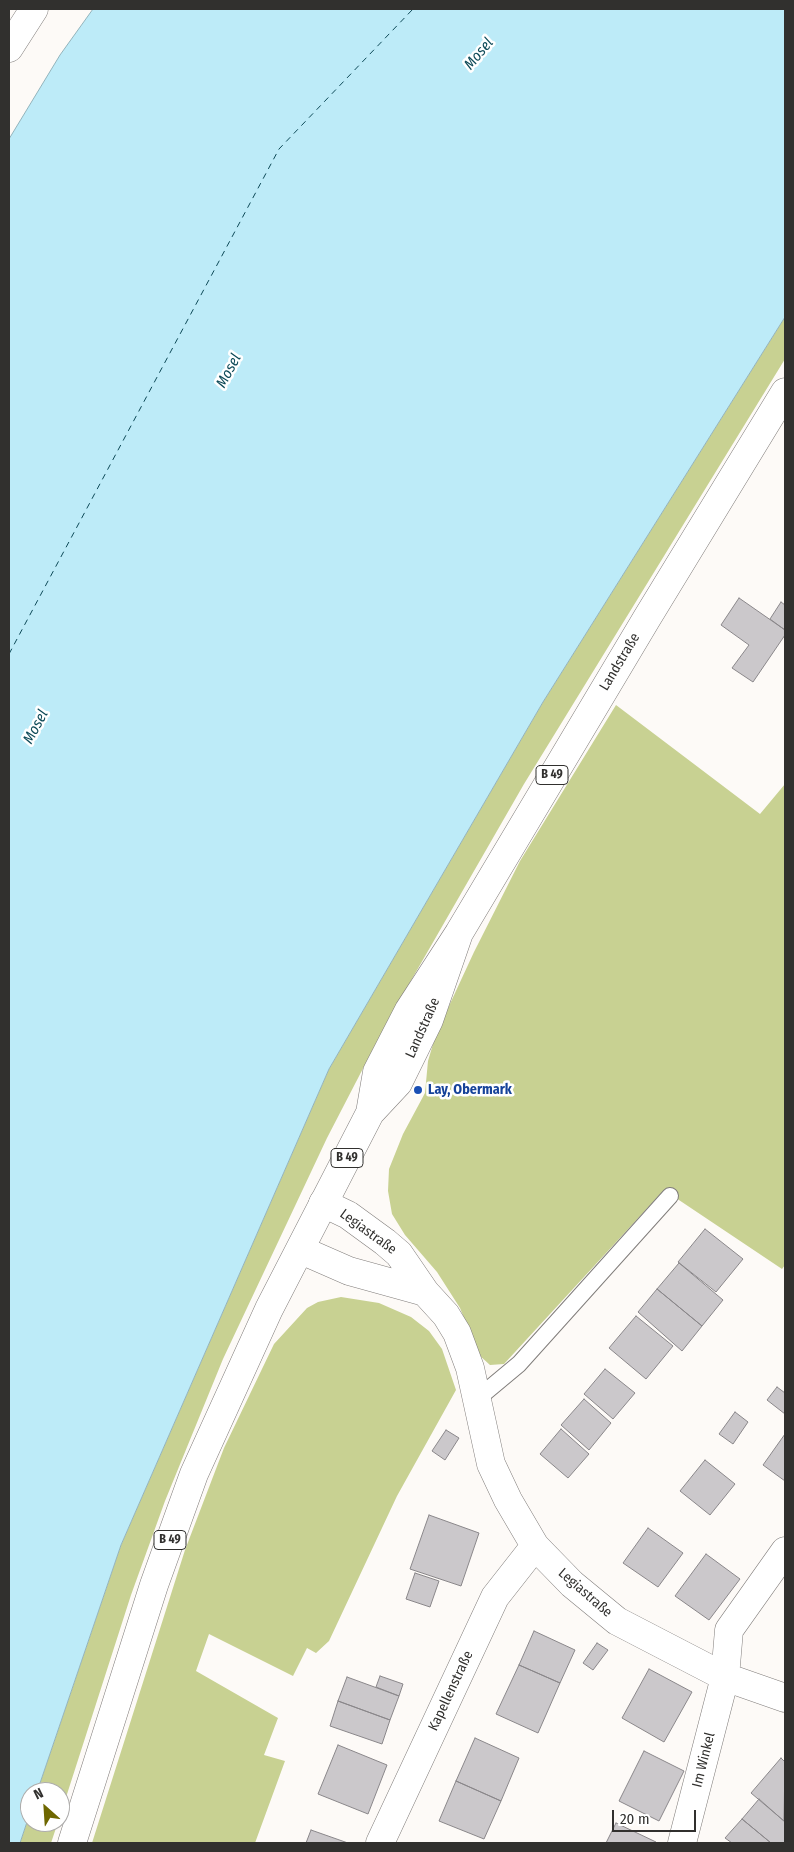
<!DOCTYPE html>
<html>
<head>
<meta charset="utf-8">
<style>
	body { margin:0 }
	#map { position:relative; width:794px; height:1852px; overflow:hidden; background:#fdfaf7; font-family:"Fira Sans Condensed",sans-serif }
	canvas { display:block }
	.frame { position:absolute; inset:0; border:10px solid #31302e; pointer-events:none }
	.north { position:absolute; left:20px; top:1782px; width:50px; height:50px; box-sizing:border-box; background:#fff; border:1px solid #adacab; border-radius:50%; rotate:334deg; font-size:14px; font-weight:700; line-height:20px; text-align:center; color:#31302e }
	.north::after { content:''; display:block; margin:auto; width:18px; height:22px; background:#6e6700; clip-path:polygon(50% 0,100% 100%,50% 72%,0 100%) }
	.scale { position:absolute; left:612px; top:1810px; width:84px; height:22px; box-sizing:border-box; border:2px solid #31302e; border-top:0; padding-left:6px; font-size:15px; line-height:18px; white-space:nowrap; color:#31302e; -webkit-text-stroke:4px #fff; paint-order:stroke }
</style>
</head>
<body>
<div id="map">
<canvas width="794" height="1852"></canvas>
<div class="frame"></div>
<div class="north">N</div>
<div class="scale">20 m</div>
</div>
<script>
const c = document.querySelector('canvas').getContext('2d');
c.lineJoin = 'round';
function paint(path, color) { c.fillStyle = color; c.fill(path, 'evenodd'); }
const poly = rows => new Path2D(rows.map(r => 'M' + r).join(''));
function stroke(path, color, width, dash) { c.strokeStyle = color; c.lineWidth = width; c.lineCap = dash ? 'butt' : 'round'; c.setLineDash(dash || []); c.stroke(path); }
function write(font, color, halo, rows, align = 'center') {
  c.font = font + ' "Fira Sans Condensed",sans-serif'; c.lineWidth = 5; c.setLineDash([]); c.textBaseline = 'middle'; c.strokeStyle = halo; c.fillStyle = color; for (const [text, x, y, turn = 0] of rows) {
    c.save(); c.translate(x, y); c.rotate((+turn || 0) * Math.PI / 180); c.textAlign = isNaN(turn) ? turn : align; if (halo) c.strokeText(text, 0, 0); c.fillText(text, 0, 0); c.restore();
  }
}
paint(poly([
	[785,317,785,359,524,784,386,1024,327,1138,223,1359,165,1501,131,1595,60,1816,60,1792,37,1792,121,1545,329,1069,543,702],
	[616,705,760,814,785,784,785,1265,782,1269,664,1190,504,1364,490,1365,479,1355,460,1308,437,1272,405,1235,392,1214,388,1191,389,1169,403,1134,425,1093,428,1061,436,1034,474,952,520,861],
	[341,1297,379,1303,411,1317,429,1331,442,1349,456,1390,397,1496,329,1641,316,1653,307,1648,293,1676,209,1634,196,1671,278,1718,264,1755,285,1761,255,1843,92,1843,185,1550,224,1448,274,1344,307,1308,318,1302],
	[30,1813,30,1822,58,1822,51,1843,20,1843]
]), '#c8d192');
const water = poly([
	[93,9,785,9,785,317,543,702,329,1069,121,1545,37,1792,30,1792,30,1813,20,1843,9,1843,9,139,60,55,93,9]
]);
paint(water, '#bdebf8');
stroke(water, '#93b3bb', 1);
stroke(poly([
	[9,654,279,149,413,9]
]), '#0e4a58', 1, [6, 5]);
const building = poly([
	[739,598,785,630,785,635,753,682,732,668,749,645,721,625,739,598],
	[781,602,785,605,785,630,770,619,781,602],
	[705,1229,743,1259,716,1292,678,1262,705,1229],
	[679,1263,723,1300,702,1326,657,1289,679,1263],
	[657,1289,702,1326,682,1351,638,1312,657,1289],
	[636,1316,673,1346,646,1379,609,1348,636,1316],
	[605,1369,635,1393,613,1419,584,1394,605,1369],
	[777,1387,785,1393,785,1414,767,1400,777,1387],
	[584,1399,611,1423,589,1450,561,1425,584,1399],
	[735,1412,748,1422,733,1444,719,1434,735,1412],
	[561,1429,589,1454,568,1478,540,1454,561,1429],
	[446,1430,459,1438,445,1460,432,1451,446,1430],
	[785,1434,785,1481,763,1465,785,1434],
	[705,1460,735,1484,710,1515,680,1491,705,1460],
	[429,1515,479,1533,461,1586,410,1569,429,1515],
	[648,1528,683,1553,658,1587,623,1563,648,1528],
	[706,1554,740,1579,709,1620,675,1596,706,1554],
	[415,1573,439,1581,430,1607,406,1599,415,1573],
	[534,1631,575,1650,560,1683,519,1665,534,1631],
	[597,1643,608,1650,593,1670,583,1663,597,1643],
	[519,1665,560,1683,538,1733,496,1714,519,1665],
	[649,1669,692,1692,664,1742,622,1718,649,1669],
	[380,1676,403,1684,399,1696,376,1687,380,1676],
	[347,1677,399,1696,390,1720,338,1701,347,1677],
	[338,1701,390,1720,382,1744,330,1726,338,1701],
	[475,1738,519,1758,501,1801,456,1781,475,1738],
	[338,1745,387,1765,368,1814,318,1794,338,1745],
	[644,1751,684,1771,659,1821,619,1801,644,1751],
	[781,1758,785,1762,784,1821,751,1793,781,1758],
	[456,1781,501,1801,484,1839,439,1821,456,1781],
	[759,1799,785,1822,785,1841,783,1843,771,1843,742,1819,759,1799],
	[742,1819,771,1843,732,1843,725,1838,742,1819],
	[616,1823,656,1842,655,1843,606,1843,616,1823],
	[311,1830,348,1843,306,1843,311,1830]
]);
paint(building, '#cbc8cb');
stroke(building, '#8a878a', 1);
const service = poly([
	[477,1399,519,1364,670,1196]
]);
const minor = poly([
	[323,1203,348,1215,385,1242,399,1254,425,1292,446,1315,457,1333,470,1368,491,1464,508,1500,535,1546,572,1584,617,1621,725,1677,785,1698],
	[301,1250,349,1271,425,1292],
	[380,1843,495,1597,535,1546],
	[682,1843,725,1677,729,1630,785,1551]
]);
const primary = poly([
	[9,48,34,9],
	[370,1113,377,1072,409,1010,459,933,647,618,785,392],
	[72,1843,154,1585,194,1474,269,1309,370,1113,398,1083,429,1020,459,933]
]);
stroke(service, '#807d7b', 18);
stroke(minor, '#807d7b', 29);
stroke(primary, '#807d7b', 29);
stroke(service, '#fff', 16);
stroke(minor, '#fff', 28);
stroke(primary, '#fff', 28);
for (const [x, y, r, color] of [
	[418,1090,5,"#1a4fb4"]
]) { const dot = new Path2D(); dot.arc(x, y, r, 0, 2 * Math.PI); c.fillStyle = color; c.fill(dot); stroke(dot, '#fff', 2); }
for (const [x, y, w] of [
	[552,775,32],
	[347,1158,32],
	[170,1540,32]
]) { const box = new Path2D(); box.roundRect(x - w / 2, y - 9.5, w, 19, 4); c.fillStyle = '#fff'; c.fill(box); stroke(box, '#31302e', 1); }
write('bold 12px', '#31302e', null, [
	["B 49",552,775],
	["B 49",347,1158],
	["B 49",170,1540]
]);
write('14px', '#31302e', '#fff', [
	["Landstraße",620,662,-59],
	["Landstraße",423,1028,-66],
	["Legiastraße",368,1232,36],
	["Legiastraße",585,1593,41],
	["Kapellenstraße",451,1691,-65],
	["Im Winkel",704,1760,-76]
]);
write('bold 14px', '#164399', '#fff', [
	["Lay, Obermark",428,1090]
], 'left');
write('italic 15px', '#0e4a58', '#fff', [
	["Mosel",479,54,-50],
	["Mosel",229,371,-62],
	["Mosel",36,727,-62]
]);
</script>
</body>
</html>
